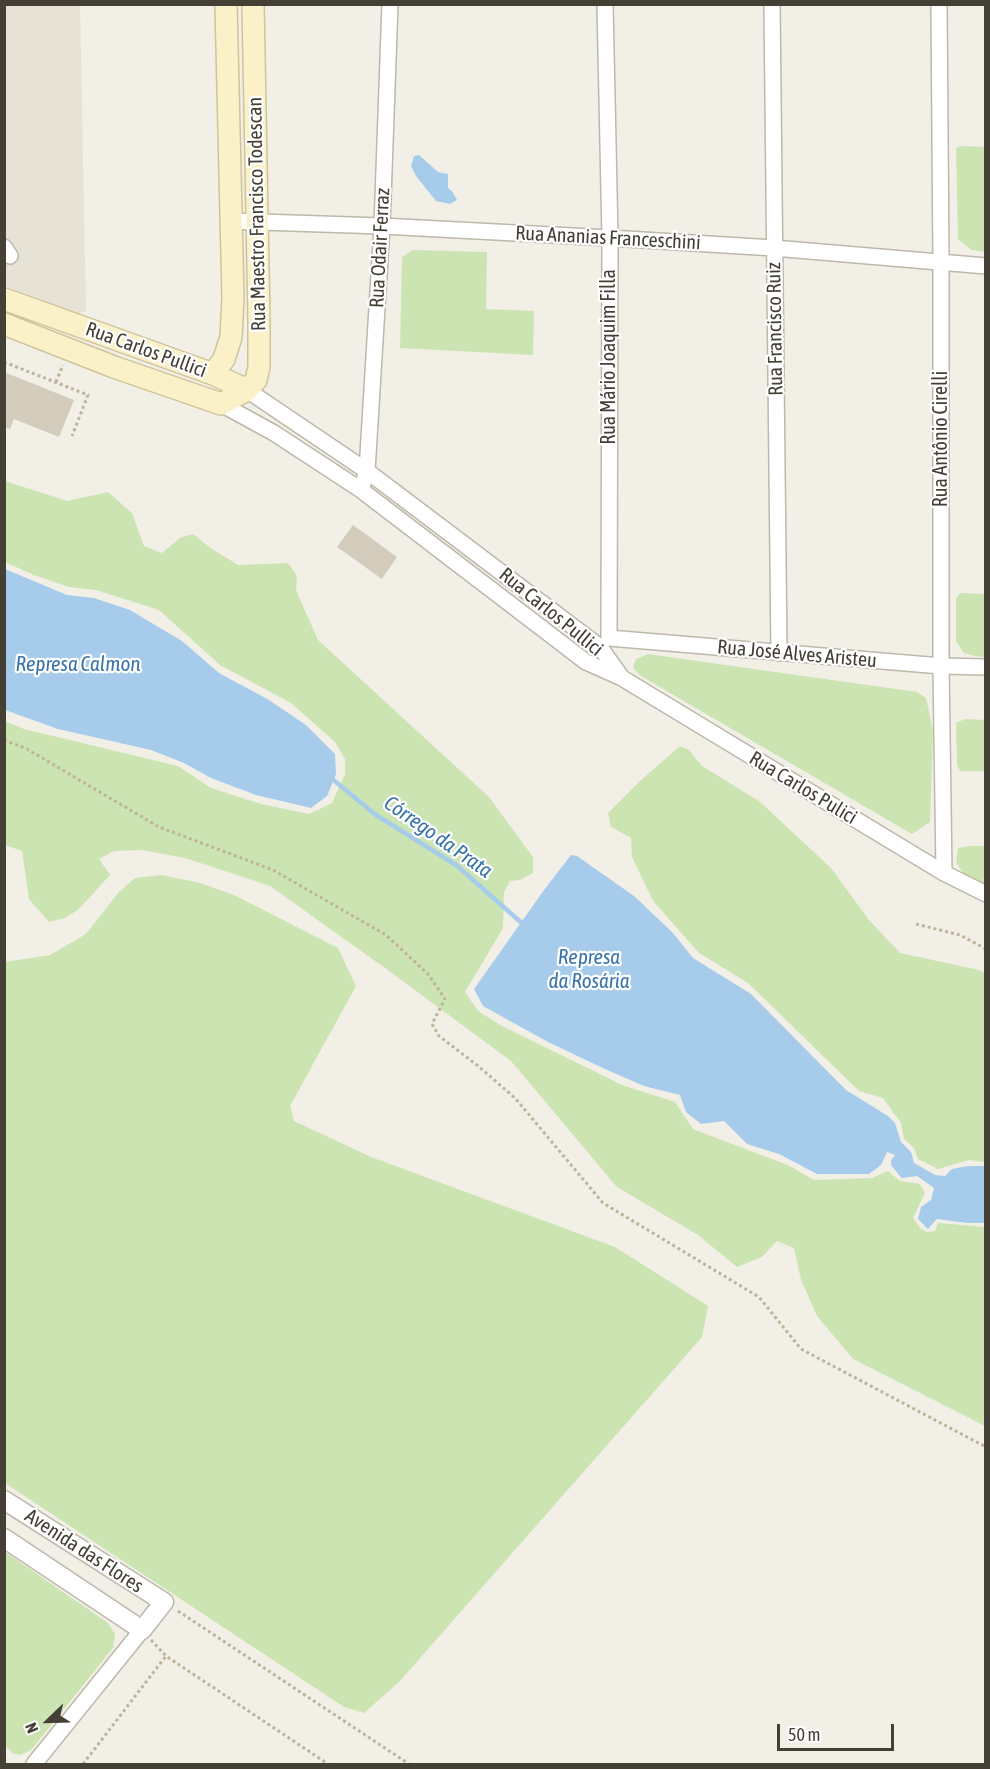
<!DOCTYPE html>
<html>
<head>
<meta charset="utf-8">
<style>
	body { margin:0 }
	#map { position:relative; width:990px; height:1769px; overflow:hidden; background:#f2efe7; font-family:"Asap Condensed",sans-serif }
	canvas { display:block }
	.frame { position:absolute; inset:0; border:6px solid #454036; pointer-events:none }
	.north { position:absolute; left:18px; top:1691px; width:60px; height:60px; -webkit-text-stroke:4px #fff; paint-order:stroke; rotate:247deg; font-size:16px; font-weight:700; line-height:24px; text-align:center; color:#454036 }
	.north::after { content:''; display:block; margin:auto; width:21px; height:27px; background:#454036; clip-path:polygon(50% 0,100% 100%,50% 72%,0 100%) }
	.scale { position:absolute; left:777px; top:1724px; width:117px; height:27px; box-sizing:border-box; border:3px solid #454036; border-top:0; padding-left:8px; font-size:18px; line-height:21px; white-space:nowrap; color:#454036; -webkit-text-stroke:4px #fff; paint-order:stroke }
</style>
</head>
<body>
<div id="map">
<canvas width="990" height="1769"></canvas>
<div class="frame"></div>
<div class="north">N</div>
<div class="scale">50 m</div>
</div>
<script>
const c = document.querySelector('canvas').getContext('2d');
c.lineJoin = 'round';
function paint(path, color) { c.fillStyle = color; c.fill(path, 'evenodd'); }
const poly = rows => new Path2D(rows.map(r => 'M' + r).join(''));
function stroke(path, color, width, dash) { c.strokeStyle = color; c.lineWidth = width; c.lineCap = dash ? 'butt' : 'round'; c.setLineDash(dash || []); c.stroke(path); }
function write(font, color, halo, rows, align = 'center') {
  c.font = font + ' "Asap Condensed",sans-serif'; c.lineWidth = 4.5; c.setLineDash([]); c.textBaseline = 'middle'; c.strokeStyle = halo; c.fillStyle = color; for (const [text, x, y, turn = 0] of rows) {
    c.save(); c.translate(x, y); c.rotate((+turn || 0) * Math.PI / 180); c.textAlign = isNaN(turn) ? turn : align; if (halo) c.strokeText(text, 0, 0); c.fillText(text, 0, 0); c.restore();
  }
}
paint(poly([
	[4,5,80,5,86,311,79,314,5,286]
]), '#e6e2d5');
paint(poly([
	[961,146,985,147,985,252,972,250,958,239,956,148],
	[413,250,487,252,486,309,534,311,533,355,400,348,402,257],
	[5,481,67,501,108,492,132,513,144,546,162,553,180,538,193,534,212,549,238,565,288,563,297,576,296,590,318,640,489,797,533,857,533,873,520,880,510,881,504,892,503,928,465,992,478,1011,502,1026,622,1085,675,1102,693,1129,790,1166,814,1180,872,1178,888,1171,900,1181,920,1184,925,1193,913,1218,921,1229,927,1232,935,1231,938,1223,985,1227,985,1426,853,1359,817,1316,801,1280,794,1248,777,1241,762,1257,737,1267,698,1235,617,1187,511,1061,385,968,270,886,185,858,142,850,114,851,99,859,110,875,79,909,65,918,49,922,29,899,22,851,5,845,5,721,24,729,178,766,211,788,261,804,309,814,332,803,345,774,345,759,335,742,291,703,220,665,159,610,96,590,69,587,34,575,5,562],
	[960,593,985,594,985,657,975,656,964,653,956,641,956,599],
	[648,654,917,692,926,698,933,731,930,822,912,834,641,676,633,668,636,659],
	[965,719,985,720,985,771,960,771,957,764,956,723],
	[680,746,689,750,702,766,759,801,831,868,869,920,900,953,979,970,985,973,985,1162,969,1160,938,1169,918,1159,914,1148,904,1139,901,1123,883,1098,859,1091,748,983,699,953,653,901,632,857,631,838,611,827,608,813,639,782],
	[970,846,985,846,985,887,967,879,956,862,958,848],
	[162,875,200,883,234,895,338,948,356,986,290,1106,294,1121,371,1157,615,1247,708,1306,702,1337,399,1682,364,1713,344,1707,5,1483,5,962,50,955,86,934,119,892,135,878],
	[5,1552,108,1623,115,1634,113,1648,31,1750,20,1755,12,1753,5,1745]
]), '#cbe4b2');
paint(poly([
	[419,155,438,172,448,174,448,188,452,191,457,200,450,204,436,201,416,176,411,166,414,156],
	[5,569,67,595,94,598,130,610,182,641,219,673,269,700,306,725,335,754,336,774,327,796,311,808,256,795,211,778,184,763,151,750,58,729,5,710],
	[571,855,577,856,634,896,673,933,693,958,751,994,846,1090,888,1116,895,1123,901,1142,911,1152,914,1163,935,1175,945,1176,952,1169,968,1166,985,1166,985,1223,967,1223,937,1219,928,1229,918,1219,921,1207,931,1200,934,1188,917,1176,902,1178,899,1175,891,1165,891,1160,895,1155,887,1152,881,1165,869,1174,817,1174,779,1154,747,1144,724,1121,701,1124,686,1112,680,1095,644,1086,605,1069,548,1042,483,1006,474,989,544,890]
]), '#a7cceb');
stroke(poly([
	[331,778,376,815,456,865,524,925]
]), '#a7cceb', 4.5);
paint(poly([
	[4,372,74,400,59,437,14,419,10,429,4,427],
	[353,525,397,557,382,579,337,547]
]), '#d3ccbd');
const minor = poly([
	[605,4,610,238,609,638],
	[772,4,779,653],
	[939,4,941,263,941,666,944,873],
	[230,221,382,226,610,238,774,248,986,266],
	[4,247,10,256],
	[247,390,367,471,600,647,622,678],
	[221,404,274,433,361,490,586,662,622,678,944,873,986,894],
	[361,490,367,471,382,226,390,4],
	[609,638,941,666,986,667],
	[34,1764,142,1630]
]);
const tertiary = poly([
	[4,1500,164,1602,142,1630,4,1538]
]);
const secondary = poly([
	[4,299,213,374,247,390],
	[4,324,114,367,221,404,247,390,256,380,259,367,259,320,253,4],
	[213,374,224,359,231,337,233,298,226,4]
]);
stroke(minor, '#bdb8aa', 18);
stroke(tertiary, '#bdb8aa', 21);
stroke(secondary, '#cfc499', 24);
stroke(poly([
	[4,362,88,395,72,436],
	[56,382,63,365],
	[4,740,27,749,159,827,273,870,386,935,428,974,445,999,432,1024,439,1036,477,1065,515,1098,603,1203,759,1297,801,1349,986,1447],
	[916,924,960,935,986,949],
	[178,1611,409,1764],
	[151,1640,166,1656,328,1764],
	[83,1764,166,1656]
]), '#beb49c', 3, [3, 3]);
stroke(minor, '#fff', 15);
stroke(tertiary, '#fff', 18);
stroke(secondary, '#fbf1c9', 21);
write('20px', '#454036', '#fff', [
	["Rua Maestro Francisco Todescan",257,214,-91],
	["Rua Ananias Franceschini",608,238,3],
	["Rua Odair Ferraz",380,248,-87],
	["Rua Francisco Ruiz",775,329,-91],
	["Rua Carlos Pullici",146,350,20],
	["Rua Mário Joaquim Filla",609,357,-90],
	["Rua Antônio Cirelli",941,439,-90],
	["Rua Carlos Pullici",551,612,39],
	["Rua José Alves Aristeu",797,654,5],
	["Rua Carlos Pulici",803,788,31],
	["Avenida das Flores",84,1551,33]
]);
write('italic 21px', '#3773a9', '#fff', [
	["Represa Calmon",78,664],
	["Córrego da Prata",438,837,35],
	["Represa",589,957],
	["da Rosária",589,981]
]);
</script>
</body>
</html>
